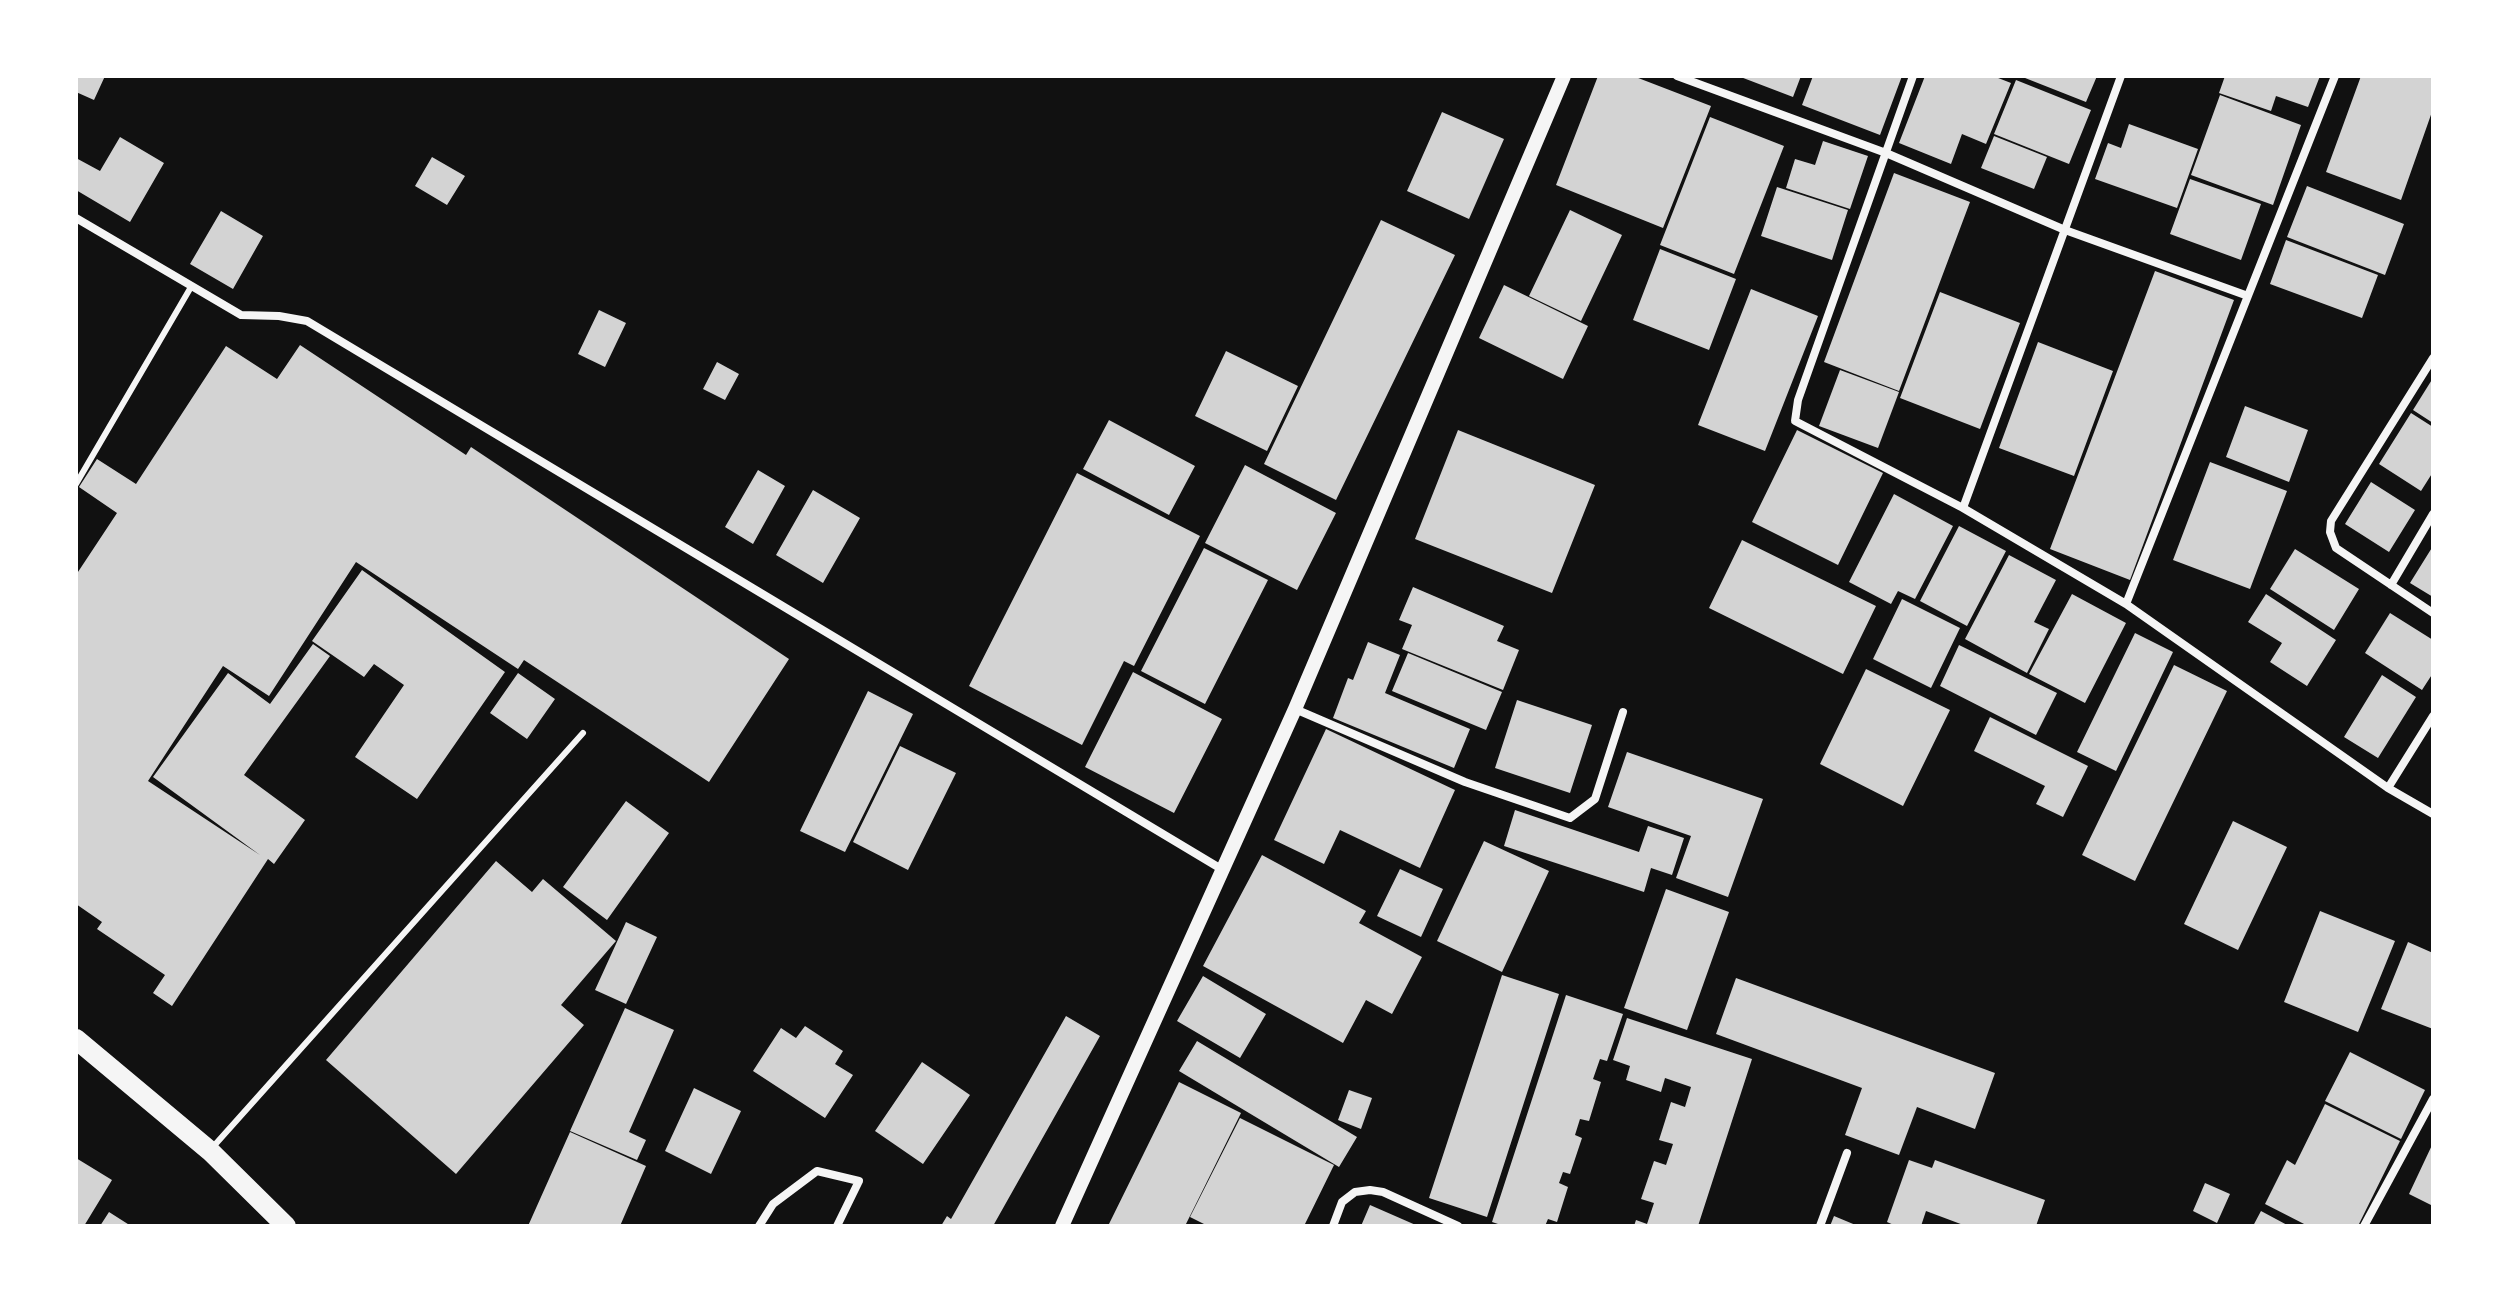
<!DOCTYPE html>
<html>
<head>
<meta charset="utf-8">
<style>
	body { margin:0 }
	#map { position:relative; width:2509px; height:1302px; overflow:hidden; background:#111; font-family:Raleway,sans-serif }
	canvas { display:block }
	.frame { position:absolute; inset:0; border:78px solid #fff; pointer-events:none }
</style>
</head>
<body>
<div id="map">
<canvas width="2509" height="1302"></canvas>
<div class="frame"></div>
</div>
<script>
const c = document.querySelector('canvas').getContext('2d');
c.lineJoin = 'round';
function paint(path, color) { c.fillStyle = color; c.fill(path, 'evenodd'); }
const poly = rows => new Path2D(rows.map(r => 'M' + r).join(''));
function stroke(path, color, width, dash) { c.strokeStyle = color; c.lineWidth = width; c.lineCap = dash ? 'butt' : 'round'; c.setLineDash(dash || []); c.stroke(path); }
paint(poly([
	[76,76,105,76,94,100,76,92],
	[1598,76,1633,76,1711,106,1663,228,1556,185],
	[1738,76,1801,76,1793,97],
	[1813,76,1902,76,1880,135,1802,105],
	[1925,76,1993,76,2011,83,1986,144,1962,134,1951,164,1899,143],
	[2020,76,2097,76,2086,102],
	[2225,76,2320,76,2308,107,2276,96,2271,111,2219,93],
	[2361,76,2433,76,2433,109,2401,200,2326,172],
	[2016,80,2091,110,2069,164,1994,134],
	[2220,95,2301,125,2273,205,2191,175],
	[1442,112,1504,139,1469,219,1407,191],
	[1710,117,1784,146,1734,274,1660,245],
	[2129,124,2198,149,2177,208,2095,179,2108,143,2121,148],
	[1994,136,2047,157,2034,189,1981,168],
	[120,137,164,163,130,222,76,190,76,158,100,171],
	[1823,141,1868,156,1850,209,1786,188,1795,159,1815,165],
	[432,157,465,176,447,205,415,186],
	[1894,173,1970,202,1899,391,1824,362],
	[2190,179,2261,204,2241,260,2170,234],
	[2307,186,2404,224,2385,275,2287,237],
	[1777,187,1848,210,1832,260,1761,236],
	[1570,210,1622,235,1581,321,1529,296],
	[221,211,263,236,233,289,190,264],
	[1381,220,1455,255,1336,500,1264,464],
	[2286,240,2378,275,2362,318,2270,284],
	[1660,249,1736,279,1709,350,1633,320],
	[2155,271,2234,300,2130,580,2050,549],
	[1504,285,1588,326,1563,379,1479,338],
	[1751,289,1818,316,1765,451,1698,425],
	[1940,292,2020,323,1980,429,1900,398],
	[599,310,626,323,605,367,578,354],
	[2038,342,2113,371,2074,476,1999,448],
	[300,345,466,455,471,447,789,659,709,782,524,660,518,669,356,562,269,696,223,666,148,781,260,855,153,777,228,673,270,704,313,644,330,656,244,775,305,820,274,864,268,859,172,1006,153,993,165,975,97,929,102,922,76,904,76,575,117,513,79,487,97,459,136,484,226,346,277,379],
	[1226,351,1298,386,1267,451,1195,416],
	[717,362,739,374,725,400,703,389],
	[1840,370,1899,392,1878,448,1819,426],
	[2433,378,2433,423,2413,410],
	[2245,406,2308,430,2289,482,2226,457],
	[2411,413,2433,427,2433,472,2421,491,2379,464],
	[1109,420,1195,466,1169,515,1083,469],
	[1458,430,1595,485,1552,593,1415,539],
	[1797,430,1883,473,1838,565,1752,522],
	[2210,462,2287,491,2250,589,2173,560],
	[1245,465,1336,513,1297,590,1205,543],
	[758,470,785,486,753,544,725,527],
	[1077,473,1200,536,1134,666,1124,661,1082,745,969,686],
	[2371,482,2415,510,2389,552,2345,524],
	[813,490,860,518,823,583,776,555],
	[1894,494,1953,526,1915,599,1898,591,1891,604,1849,582],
	[1959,526,2006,551,1967,626,1920,601],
	[1742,540,1876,606,1843,674,1709,608],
	[2433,546,2433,597,2410,583],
	[1204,548,1268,580,1205,704,1141,671],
	[2295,549,2359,589,2334,630,2270,589],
	[2009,555,2056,580,2034,622,2049,629,2027,673,1965,639],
	[362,570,505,672,417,799,355,757,404,685,374,664,364,677,312,641],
	[1413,587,1504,626,1497,641,1519,650,1503,690,1402,649,1412,625,1399,620],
	[2072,594,2126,623,2085,703,2029,674],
	[2266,594,2336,640,2307,686,2270,662,2282,643,2248,622],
	[1902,599,1960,628,1931,688,1873,659],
	[2390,613,2433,640,2433,673,2422,690,2365,653],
	[2135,633,2173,652,2116,771,2077,752],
	[1368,642,1400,655,1385,693,1470,729,1454,768,1333,718,1348,678,1353,680],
	[1959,645,2057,693,2036,735,1940,686],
	[1408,653,1502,692,1486,730,1392,691],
	[2174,665,2227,691,2135,881,2082,855],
	[1866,669,1950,710,1903,806,1820,764],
	[1133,672,1222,719,1174,813,1085,767],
	[518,673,555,699,527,739,490,713],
	[2382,675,2416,697,2378,758,2344,737],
	[868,691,913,714,845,852,800,831],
	[1517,700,1592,725,1570,793,1495,768],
	[1990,717,2088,766,2063,817,2036,804,2045,786,1974,751],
	[1326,729,1455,790,1420,868,1340,830,1324,864,1274,840],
	[900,746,956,773,908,870,853,842],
	[1627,752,1763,799,1728,897,1676,878,1691,836,1608,807],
	[626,801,669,833,607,920,563,887],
	[1515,810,1639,852,1648,826,1684,838,1672,875,1651,868,1644,892,1504,846],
	[2233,821,2287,847,2238,950,2184,924],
	[1484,841,1549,871,1502,972,1437,941],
	[1262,855,1366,911,1359,923,1422,957,1392,1014,1366,1000,1343,1043,1203,966],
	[496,861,532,892,543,879,616,941,561,1005,584,1025,456,1174,326,1060],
	[1400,869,1443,889,1421,937,1377,916],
	[1666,889,1729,912,1687,1030,1624,1008],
	[2320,911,2395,941,2358,1032,2284,1002],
	[626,922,657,937,626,1004,595,990],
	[2408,942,2433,953,2433,1029,2381,1009],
	[1502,975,1559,994,1487,1217,1429,1198],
	[1203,976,1266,1014,1240,1058,1177,1021],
	[1736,978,1995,1073,1975,1129,1917,1107,1899,1155,1845,1135,1862,1088,1716,1034],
	[1566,995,1623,1014,1607,1061,1600,1059,1593,1079,1601,1082,1589,1121,1580,1119,1575,1135,1582,1138,1570,1174,1563,1172,1559,1183,1568,1187,1557,1222,1548,1219,1545,1226,1504,1226,1492,1222],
	[625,1008,674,1030,629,1132,646,1140,637,1160,570,1131],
	[1066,1016,1100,1036,993,1226,941,1226,947,1216,951,1219],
	[1627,1018,1752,1059,1698,1226,1634,1226,1636,1220,1647,1224,1654,1203,1641,1199,1654,1161,1666,1165,1673,1144,1659,1140,1671,1102,1685,1107,1691,1087,1665,1078,1661,1092,1626,1080,1630,1066,1613,1060],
	[805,1026,843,1051,835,1064,853,1075,825,1118,753,1071,781,1028,796,1038],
	[1197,1041,1357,1137,1339,1167,1179,1071],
	[2350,1052,2425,1090,2401,1139,2325,1101],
	[922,1062,970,1095,923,1164,875,1131],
	[1179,1082,1241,1113,1185,1226,1108,1226],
	[694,1088,741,1111,711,1174,665,1151],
	[1349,1090,1372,1098,1361,1129,1338,1120],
	[2325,1104,2400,1141,2358,1226,2308,1226,2265,1204,2287,1160,2295,1165],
	[1240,1118,1334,1165,1304,1226,1208,1226,1190,1217],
	[570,1132,646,1166,620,1226,528,1226],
	[2433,1143,2433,1206,2409,1194],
	[76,1158,112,1180,84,1226,76,1226],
	[1909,1160,1932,1168,1935,1160,2045,1200,2036,1226,1966,1226,1926,1211,1921,1226,1896,1226,1887,1222],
	[2205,1183,2230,1194,2217,1223,2193,1211],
	[1370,1205,1418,1226,1361,1226],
	[2261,1211,2289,1226,2253,1226],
	[109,1212,131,1226,100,1226],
	[1834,1216,1858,1226,1830,1226]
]), '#d3d3d3');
stroke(poly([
	[76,484,191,287],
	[212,1148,583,733]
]), '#f5f5f5', 6);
stroke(poly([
	[1677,76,1886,153,2065,230,2248,296],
	[1913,76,1798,400,1795,421,1963,508,2126,604,2388,788,2433,814],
	[76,218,241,315,279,316,307,321,1223,870],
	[2433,358,2331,521,2330,532,2336,548,2433,613],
	[1963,508,2121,76],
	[2391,585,2433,514],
	[2126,604,2335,76],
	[1295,709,1465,782,1570,818,1595,799,1623,712],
	[2388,788,2433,716],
	[759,1226,773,1204,817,1171,859,1181,837,1226],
	[1333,1226,1342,1202,1355,1192,1370,1190,1383,1192,1458,1226],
	[1820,1226,1847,1153],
	[2364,1226,2433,1099]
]), '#f5f5f5', 8);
stroke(poly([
	[1062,1226,1295,709,1564,76]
]), '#f5f5f5', 14);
stroke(poly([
	[76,1039,210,1151,286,1226]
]), '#f5f5f5', 20);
</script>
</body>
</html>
